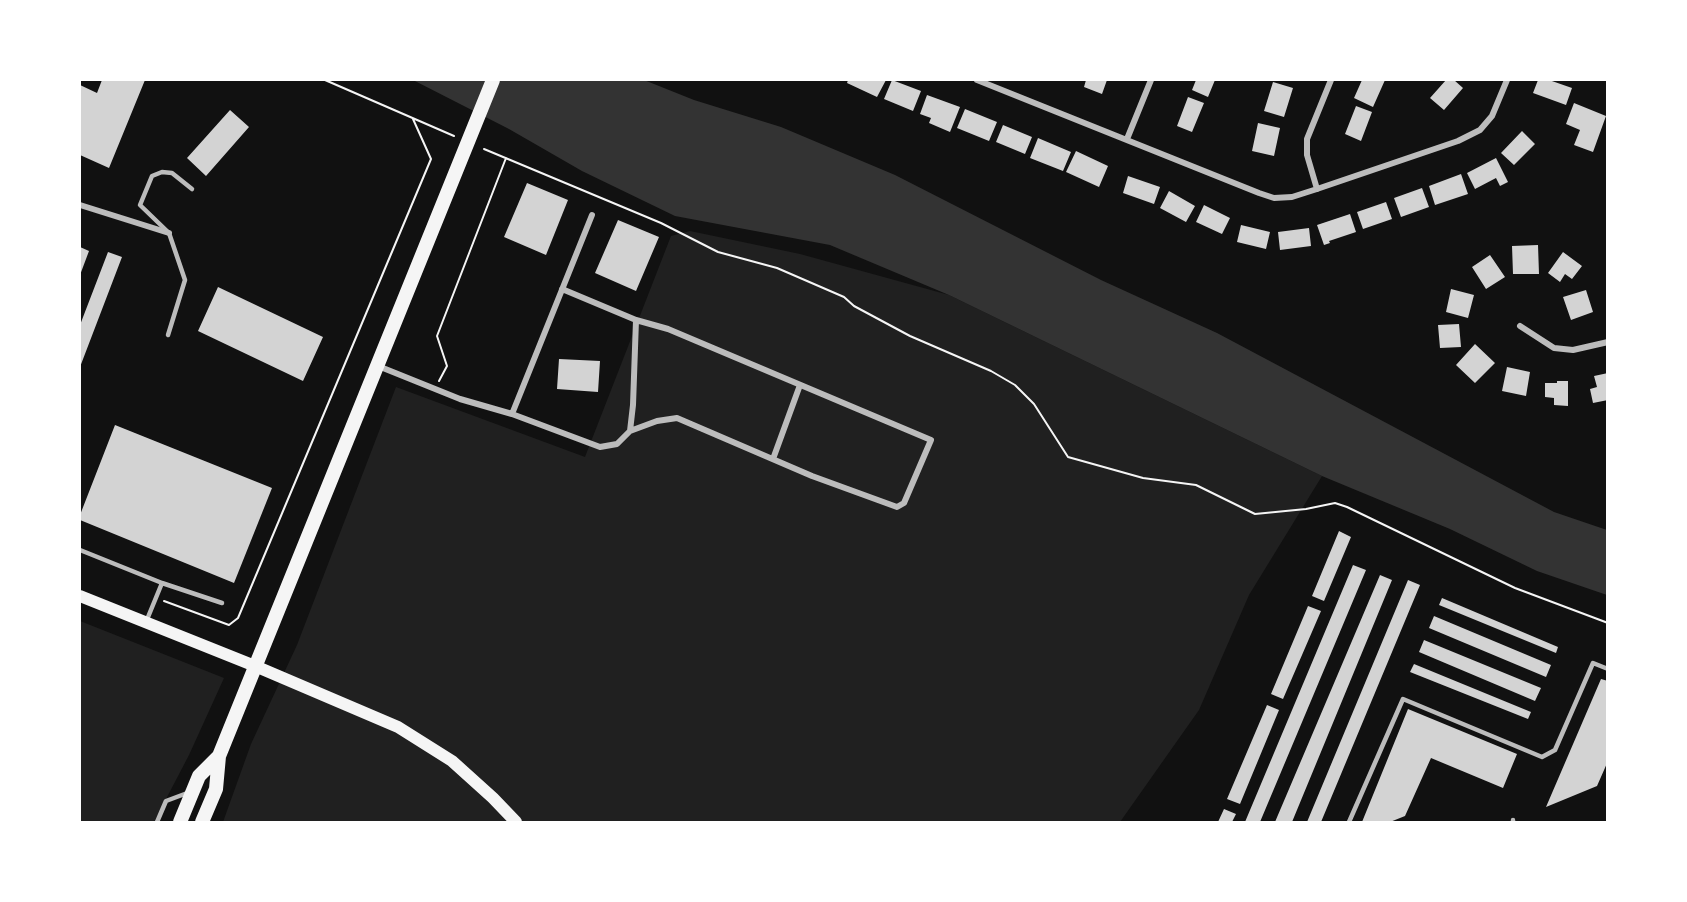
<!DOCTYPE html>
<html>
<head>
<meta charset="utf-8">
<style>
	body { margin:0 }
	#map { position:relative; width:1687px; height:902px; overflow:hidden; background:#111; font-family:"Exo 2",sans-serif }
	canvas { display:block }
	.frame { position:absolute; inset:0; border:81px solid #fff; pointer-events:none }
</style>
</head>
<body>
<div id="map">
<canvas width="1687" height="902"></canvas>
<div class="frame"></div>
</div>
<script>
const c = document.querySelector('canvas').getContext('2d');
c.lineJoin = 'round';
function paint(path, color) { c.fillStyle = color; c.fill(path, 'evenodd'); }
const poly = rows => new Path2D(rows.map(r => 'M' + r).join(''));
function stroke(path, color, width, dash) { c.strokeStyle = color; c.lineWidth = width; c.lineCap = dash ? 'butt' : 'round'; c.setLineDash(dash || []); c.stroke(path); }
paint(poly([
	[690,231,800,254,949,295,1322,476,1249,595,1199,710,1120,822,223,822,251,744,297,645,396,387,585,457,671,236],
	[80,621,224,678,189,755,154,822,80,822]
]), '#202020');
paint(poly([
	[413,80,644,80,694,100,781,127,895,175,1101,280,1217,333,1554,512,1607,530,1607,595,1537,571,1450,529,1322,476,949,295,830,245,675,216,582,171,509,129]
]), '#333');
paint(poly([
	[102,80,145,80,109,168,80,155,80,85,97,93],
	[848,80,886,80,877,97,847,83],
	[892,80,921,91,913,111,884,99],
	[1086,80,1107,80,1102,94,1084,87],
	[1196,80,1215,80,1208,97,1192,90],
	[1362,80,1385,80,1373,107,1354,98],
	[1446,80,1454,80,1463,88,1444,110,1430,98],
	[1538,80,1549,80,1572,88,1566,105,1533,93],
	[1273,82,1293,88,1284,117,1264,111],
	[927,95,960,107,950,132,929,123,931,118,920,114],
	[1188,97,1204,103,1192,132,1177,126],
	[1574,103,1606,116,1593,152,1574,145,1580,130,1566,124],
	[1356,106,1372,112,1361,141,1345,134],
	[965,109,997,122,989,141,957,128],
	[230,110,249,127,206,176,187,158],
	[1258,123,1280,128,1274,156,1252,151],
	[1003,125,1032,137,1025,154,996,142],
	[1522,131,1535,144,1514,165,1501,153],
	[1038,138,1071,152,1063,171,1030,158],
	[1076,151,1108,166,1099,187,1066,172],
	[1496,158,1508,182,1500,186,1496,178,1475,189,1467,173],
	[1461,174,1468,194,1435,205,1429,186],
	[1128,176,1160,187,1154,204,1123,193],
	[527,183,568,200,546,255,504,237],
	[1422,188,1429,207,1401,217,1394,198],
	[1169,191,1195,206,1186,222,1160,208],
	[1386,202,1392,219,1363,229,1357,212],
	[1204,205,1230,218,1222,234,1196,222],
	[1350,214,1356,232,1329,241,1330,243,1324,245,1317,225],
	[618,220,659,237,636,291,595,273],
	[1241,225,1270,232,1266,249,1237,242],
	[1309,228,1311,246,1280,250,1278,232],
	[1538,245,1539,274,1513,274,1512,246],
	[80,247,89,251,80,275],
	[108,252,122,257,80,367,80,325],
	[1563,252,1582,266,1572,279,1565,274,1560,282,1548,273],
	[1490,255,1505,277,1486,289,1472,267],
	[218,287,323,337,303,381,198,331],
	[1451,289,1474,295,1468,318,1446,312],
	[1586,290,1593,312,1571,320,1563,297],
	[1459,324,1461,347,1440,348,1438,325],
	[1475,344,1495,363,1475,383,1456,365],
	[559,359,600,361,598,392,557,389],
	[1507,367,1530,372,1526,396,1502,391],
	[1608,373,1608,400,1593,403,1590,389,1597,387,1594,376],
	[1557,381,1568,381,1568,406,1554,405,1554,398,1545,397,1545,383,1557,383],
	[115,425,272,488,234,583,80,520,80,515],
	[1339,531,1351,537,1324,601,1312,596],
	[1353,565,1366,570,1260,822,1245,822],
	[1380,575,1392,580,1292,822,1275,822],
	[1408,580,1420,585,1321,822,1307,822],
	[1442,598,1558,647,1556,653,1439,605],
	[1308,606,1321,611,1283,699,1271,694],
	[1434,616,1551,665,1546,677,1429,628],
	[1424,640,1541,688,1535,701,1419,652],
	[1414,664,1531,712,1528,719,1410,672],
	[1601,679,1608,681,1608,761,1597,786,1546,807],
	[1267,705,1279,710,1240,804,1227,799],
	[1408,709,1517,754,1503,788,1431,758,1405,816,1390,822,1362,822],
	[1224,809,1236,814,1232,822,1218,822]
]), '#d3d3d3');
stroke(poly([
	[325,80,454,136],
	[484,149,661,223,718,252,777,268,844,297,854,306,910,336,991,371,1015,385,1034,404,1068,457,1143,478,1196,485,1255,514,1306,509,1335,503,1347,507,1515,588,1608,623],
	[439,381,447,366,437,336,506,158],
	[164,601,229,625,238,618,431,159,413,119]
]), '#f5f5f5', 2);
stroke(poly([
	[168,335,185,280,169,233,140,205,152,176,162,172,172,173,192,189],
	[80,550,162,583,222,603],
	[146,622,162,583],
	[157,822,166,801,190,792],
	[1349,822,1403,699,1542,757,1555,750,1593,663,1608,669],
	[1513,822,1513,820]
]), '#bcbcbc', 4.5);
stroke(poly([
	[977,80,1259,193,1274,198,1292,197,1317,189,1458,141,1480,130,1492,116,1507,80],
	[1127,139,1151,80],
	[1317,189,1307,155,1307,139,1331,80],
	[80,205,169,233],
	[1520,326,1554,348,1573,350,1608,342],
	[378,366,460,399,512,414,600,447,617,444,630,431,657,421,677,418,812,476,897,507,904,503,931,440,668,329,636,320,562,289],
	[512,414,592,215],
	[630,431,633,405,636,320],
	[773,459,800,385]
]), '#bcbcbc', 6);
stroke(poly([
	[80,596,255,666,398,727,452,761,493,798,516,822]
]), '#f5f5f5', 12);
stroke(poly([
	[180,822,199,776,219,756],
	[202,822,216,789,219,756,493,80]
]), '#f5f5f5', 14);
</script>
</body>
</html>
